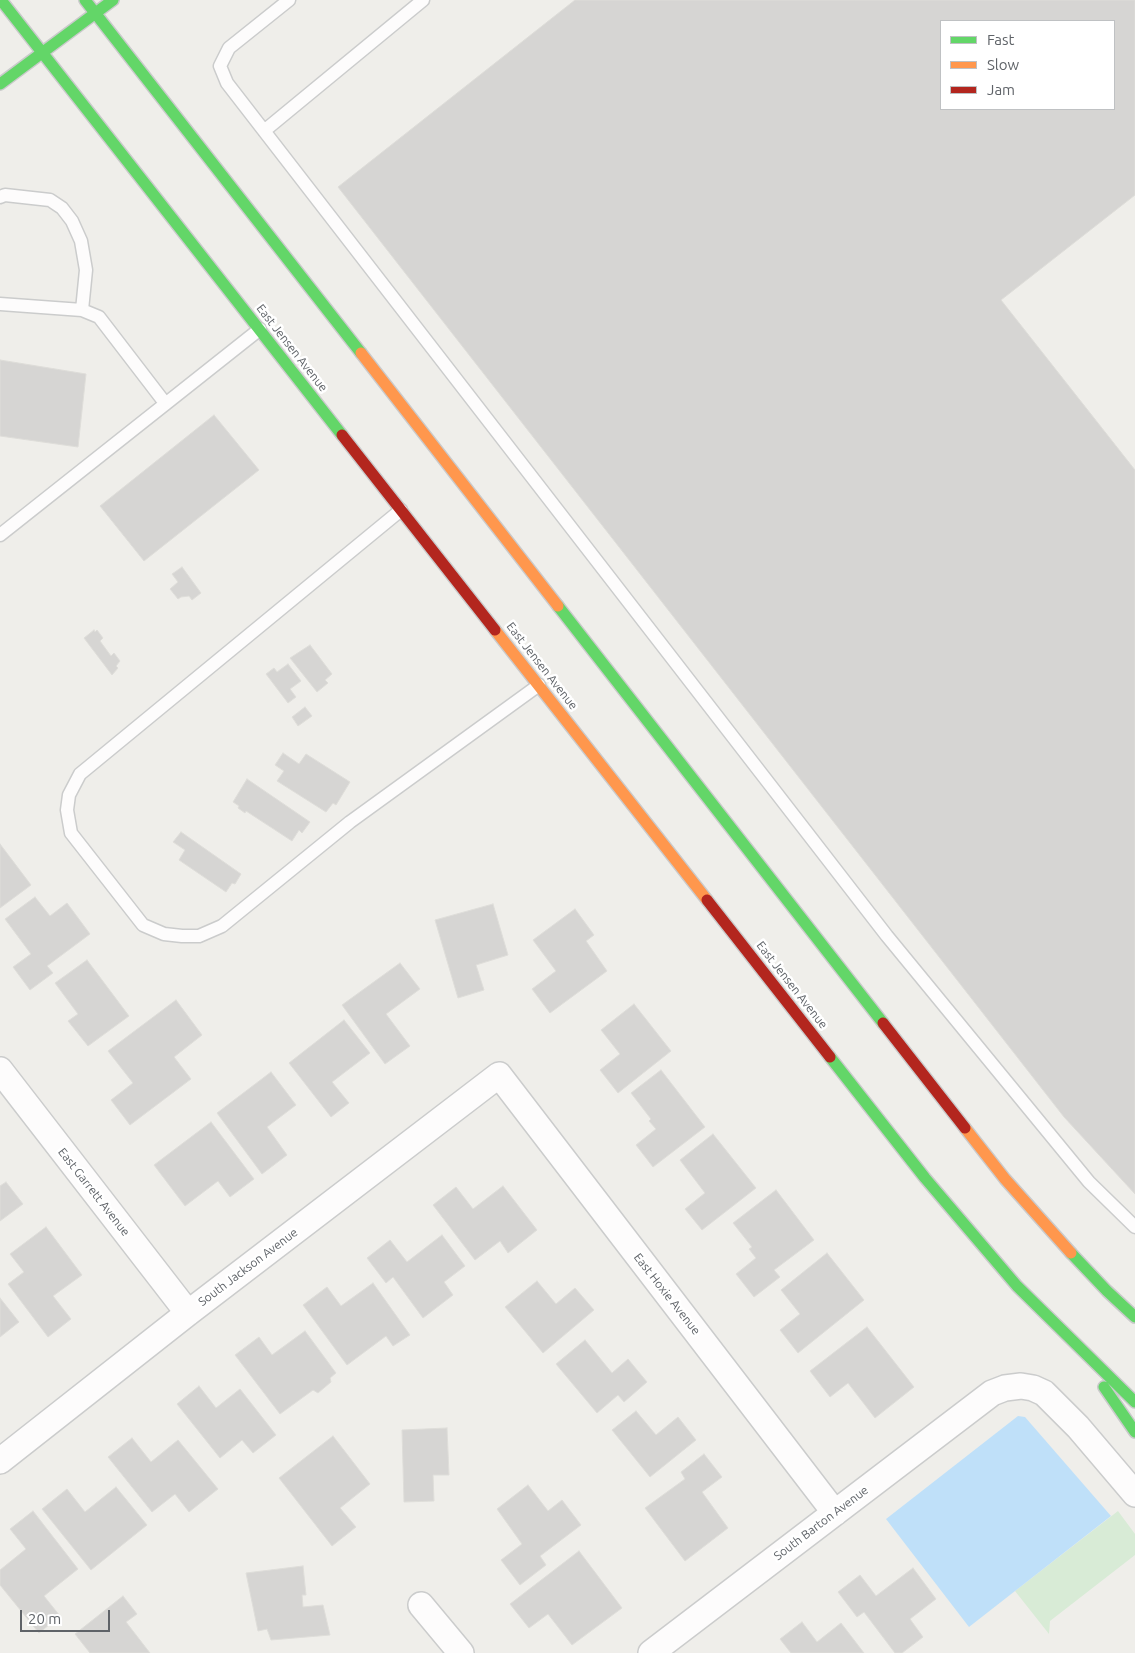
<!DOCTYPE html>
<html>
<head>
<meta charset="utf-8">
<style>
	body { margin:0 }
	#map { position:relative; width:1135px; height:1653px; overflow:hidden; background:#efeeea; font-family:Ubuntu,sans-serif }
	canvas { display:block }
	.legend { position:absolute; left:940px; top:20px; width:175px; height:90px; box-sizing:border-box; background:#fff; border:1px solid #bfc1c3; margin:0; padding:6px 9px; list-style:none; font-size:15px; color:#5f6368 }
	.legend li { display:flex; align-items:center; gap:10px; height:25px }
	.legend b { width:25px; border:1px solid #bfc1c3 }
	.scale { position:absolute; left:20px; top:1610px; width:90px; height:22px; box-sizing:border-box; border:2px solid #5f6368; border-top:0; padding-left:6px; font-size:15px; line-height:18px; white-space:nowrap; color:#5f6368; -webkit-text-stroke:4px #fff; paint-order:stroke }
</style>
</head>
<body>
<div id="map">
<canvas width="1135" height="1653"></canvas>
<ul class="legend">
<li><b style="height:6px;background:#63d668"></b>Fast</li>
<li><b style="height:6px;background:#ff974d"></b>Slow</li>
<li><b style="height:6px;background:#b3261e"></b>Jam</li>
</ul>
<div class="scale">20 m</div>
</div>
<script>
const c = document.querySelector('canvas').getContext('2d');
c.lineJoin = 'round';
function paint(path, color) { c.fillStyle = color; c.fill(path, 'evenodd'); }
const poly = rows => new Path2D(rows.map(r => 'M' + r).join(''));
function stroke(path, color, width, dash) { c.strokeStyle = color; c.lineWidth = width; c.lineCap = dash ? 'butt' : 'round'; c.setLineDash(dash || []); c.stroke(path); }
function write(font, color, halo, rows, align = 'center') {
  c.font = font + ' Ubuntu,sans-serif'; c.lineWidth = 5; c.setLineDash([]); c.textBaseline = 'middle'; c.strokeStyle = halo; c.fillStyle = color; for (const [text, x, y, turn = 0] of rows) {
    c.save(); c.translate(x, y); c.rotate((+turn || 0) * Math.PI / 180); c.textAlign = isNaN(turn) ? turn : align; if (halo) c.strokeText(text, 0, 0); c.fillText(text, 0, 0); c.restore();
  }
}
paint(poly([
	[1118,1511,1135,1534,1135,1555,1050,1621,1049,1634,1015,1591]
]), '#d8ebd6');
paint(poly([
	[1018,1416,1025,1417,1111,1516,969,1627,886,1519]
]), '#bfe0f9');
const building = poly([
	[575,0,1135,0,1135,195,1001,300,1135,470,1135,1194,1064,1117,338,187,575,0],
	[941,21,1114,21,1114,109,941,109,941,21],
	[0,360,86,374,78,447,0,436,0,360],
	[214,415,259,470,144,561,100,506,214,415],
	[182,567,201,593,192,600,189,596,181,597,178,599,170,589,178,582,172,574,182,567],
	[94,630,95,632,97,630,103,638,100,641,111,656,114,653,120,661,116,666,118,668,112,675,84,638,94,630],
	[310,645,332,674,325,680,328,683,317,692,290,658,310,645],
	[288,664,301,681,290,689,296,697,288,703,266,674,274,668,277,672,288,664],
	[305,707,312,716,298,726,292,717,305,707],
	[283,753,299,764,306,754,350,782,336,805,333,803,326,812,277,781,284,771,275,765,283,753],
	[247,779,310,822,302,833,299,830,292,841,246,811,245,813,238,808,239,806,233,802,247,779],
	[181,832,241,874,235,884,232,883,226,892,179,860,185,850,173,842,181,832],
	[0,844,31,885,0,908,0,844],
	[35,897,50,916,67,903,90,934,47,966,53,973,30,990,13,967,31,954,5,919,35,897],
	[493,904,508,955,476,965,484,990,458,998,435,920,493,904],
	[575,909,594,935,586,941,607,971,550,1013,532,989,556,971,533,940,575,909],
	[87,960,129,1016,88,1046,68,1021,78,1014,55,983,87,960],
	[400,963,420,989,386,1014,410,1046,385,1064,342,1005,400,963],
	[176,1000,202,1035,174,1057,191,1079,130,1125,111,1100,133,1083,108,1051,176,1000],
	[634,1004,671,1051,618,1093,600,1070,620,1054,601,1030,634,1004],
	[344,1020,370,1053,332,1082,349,1103,331,1117,289,1063,344,1020],
	[661,1070,705,1127,653,1167,636,1145,656,1129,649,1121,651,1119,631,1093,661,1070],
	[271,1072,296,1105,267,1127,287,1155,262,1174,217,1113,271,1072],
	[211,1122,254,1179,230,1197,218,1181,185,1206,154,1165,211,1122],
	[713,1134,756,1188,702,1230,685,1209,705,1193,680,1160,713,1134],
	[6,1182,23,1204,0,1221,0,1186,6,1182],
	[503,1186,537,1230,508,1253,500,1241,475,1260,433,1205,456,1187,473,1209,503,1186],
	[776,1190,814,1240,774,1270,780,1277,754,1297,736,1274,756,1258,749,1249,752,1247,733,1223,776,1190],
	[46,1227,82,1275,53,1296,71,1319,48,1337,8,1284,24,1272,10,1254,46,1227],
	[442,1235,465,1266,444,1282,453,1295,423,1318,393,1277,386,1283,367,1258,390,1240,407,1262,442,1235],
	[827,1253,864,1300,798,1353,780,1330,800,1314,781,1290,827,1253],
	[537,1281,556,1304,575,1288,594,1310,543,1353,505,1307,537,1281],
	[373,1283,410,1335,393,1346,386,1336,347,1365,303,1305,327,1287,341,1306,373,1283],
	[0,1298,19,1322,0,1337,0,1298],
	[867,1327,914,1387,875,1418,848,1383,830,1397,810,1371,867,1327],
	[305,1331,336,1373,330,1378,331,1382,318,1393,313,1390,280,1414,235,1355,259,1337,272,1355,305,1331],
	[585,1340,612,1373,628,1359,647,1382,624,1402,618,1395,597,1413,556,1364,585,1340],
	[199,1386,216,1408,240,1389,276,1435,253,1453,242,1440,220,1458,177,1404,199,1386],
	[636,1411,656,1435,678,1417,696,1440,650,1477,612,1430,636,1411],
	[447,1428,449,1475,433,1475,434,1501,404,1502,402,1430,447,1428],
	[333,1436,370,1484,340,1508,356,1527,332,1546,279,1478,333,1436],
	[132,1438,151,1462,178,1440,218,1489,189,1512,175,1494,152,1512,108,1457,132,1438],
	[704,1454,722,1477,702,1492,728,1528,685,1561,645,1508,685,1479,681,1472,704,1454],
	[528,1485,548,1511,562,1500,581,1525,540,1556,546,1565,520,1585,501,1560,522,1544,497,1509,528,1485],
	[116,1487,147,1525,91,1570,42,1509,67,1489,85,1512,116,1487],
	[33,1511,78,1569,44,1596,60,1616,39,1633,0,1585,0,1570,26,1549,10,1529,33,1511],
	[579,1551,622,1608,572,1645,548,1614,529,1628,510,1604,579,1551],
	[303,1566,306,1595,302,1595,303,1607,323,1605,330,1635,271,1640,267,1629,258,1631,246,1573,303,1566],
	[913,1568,936,1599,910,1619,923,1637,902,1653,895,1653,864,1612,857,1617,838,1592,860,1575,876,1596,913,1568],
	[123,1596,137,1614,126,1622,150,1653,90,1653,75,1634,123,1596],
	[802,1622,817,1642,841,1623,864,1653,791,1653,780,1639,802,1622]
]);
paint(building, '#d6d5d3');
stroke(building, '#deddd9', 1);
const lane = poly([
	[289,0,229,48,220,66,227,83,887,936,1089,1182,1135,1227],
	[264,131,423,0],
	[0,197,5,195,50,200,62,208,72,221,81,241,86,270,82,310],
	[0,304,82,310,99,317,165,403],
	[401,510,80,774,69,795,67,810,71,833,143,925,164,934,182,936,199,936,222,926,350,822,539,685],
	[0,535,260,329]
]);
const street = poly([
	[0,1070,188,1313],
	[0,1461,188,1313,499,1075,835,1513],
	[421,1605,461,1653],
	[651,1653,992,1393,1005,1388,1021,1386,1033,1388,1044,1393,1078,1427,1135,1494]
]);
const fast = poly([
	[1,0,342,435],
	[85,0,361,353],
	[0,84,113,0],
	[558,606,883,1023],
	[830,1057,925,1178,1017,1286,1135,1402],
	[1071,1253,1107,1291,1135,1317],
	[1104,1387,1135,1432]
]);
const slow = poly([
	[361,353,558,606],
	[495,630,707,900],
	[965,1128,1005,1179,1071,1253]
]);
const jam = poly([
	[342,435,495,630],
	[707,900,830,1057],
	[883,1023,965,1128]
]);
stroke(lane, '#cbcccc', 15);
stroke(street, '#cbcccc', 28);
stroke(fast, '#cacacb', 14);
stroke(slow, '#cacacb', 14);
stroke(jam, '#cacacb', 14);
stroke(lane, '#fdfcfc', 12);
stroke(street, '#fdfcfc', 25);
stroke(fast, '#63d668', 11);
stroke(slow, '#ff974d', 11);
stroke(jam, '#b3261e', 11);
write('12px', '#5f6368', '#fff', [
	["East Jensen Avenue",292,348,52],
	["East Jensen Avenue",542,666,52],
	["East Jensen Avenue",792,985,52],
	["East Garrett Avenue",94,1192,52],
	["South Jackson Avenue",248,1267,-37],
	["East Hoxie Avenue",667,1294,52],
	["South Barton Avenue",821,1523,-37]
]);
</script>
</body>
</html>
